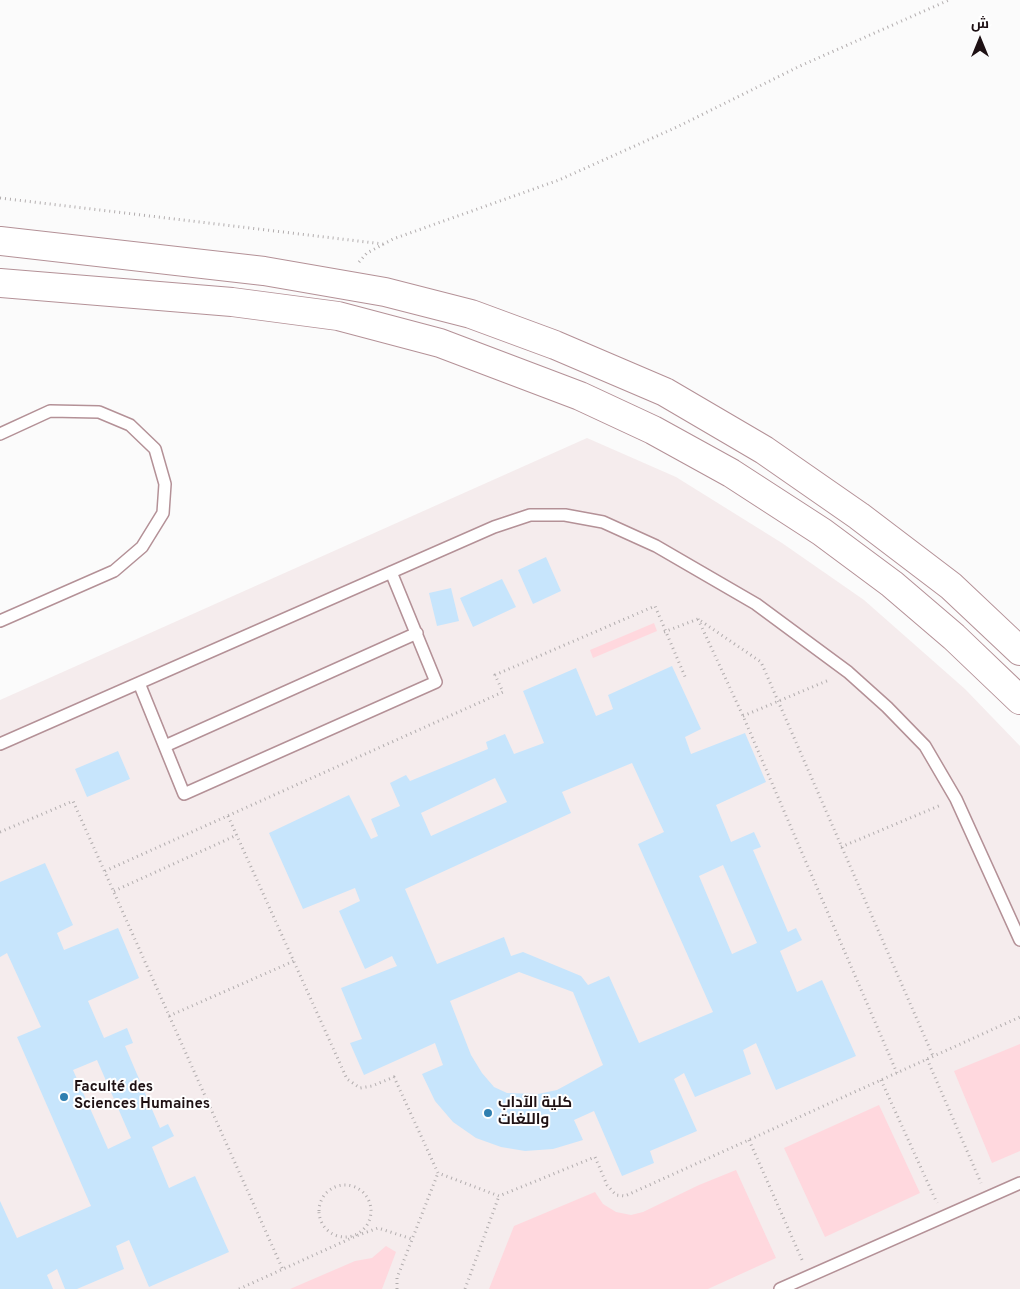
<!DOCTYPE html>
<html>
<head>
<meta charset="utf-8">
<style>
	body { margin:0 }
	#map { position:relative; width:1020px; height:1289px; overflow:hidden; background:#fbfbfb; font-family:Overpass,Cairo,sans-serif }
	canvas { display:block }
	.north { position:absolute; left:955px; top:15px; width:50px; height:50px; -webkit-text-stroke:4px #fff; paint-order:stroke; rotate:0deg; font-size:14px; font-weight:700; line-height:20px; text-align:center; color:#1e1114 }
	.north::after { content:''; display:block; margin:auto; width:18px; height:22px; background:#1e1114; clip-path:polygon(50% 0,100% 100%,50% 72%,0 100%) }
</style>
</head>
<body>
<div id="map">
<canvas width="1020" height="1289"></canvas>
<div class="north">ش</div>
</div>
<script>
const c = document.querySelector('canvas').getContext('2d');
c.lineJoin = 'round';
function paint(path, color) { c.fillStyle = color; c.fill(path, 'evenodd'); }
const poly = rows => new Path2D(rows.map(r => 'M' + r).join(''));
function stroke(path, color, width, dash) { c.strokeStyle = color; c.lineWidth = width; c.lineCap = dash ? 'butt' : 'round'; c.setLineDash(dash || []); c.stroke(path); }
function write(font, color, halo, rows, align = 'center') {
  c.font = font + ' Overpass,Cairo,sans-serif'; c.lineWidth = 4; c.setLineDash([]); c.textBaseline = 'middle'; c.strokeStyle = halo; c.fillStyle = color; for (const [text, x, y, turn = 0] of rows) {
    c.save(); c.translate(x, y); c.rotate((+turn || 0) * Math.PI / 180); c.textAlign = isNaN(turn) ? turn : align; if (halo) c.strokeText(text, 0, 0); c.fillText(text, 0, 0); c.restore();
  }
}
paint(poly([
	[587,438,676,477,782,543,864,600,965,689,1020,746,1020,1289,0,1289,0,700]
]), '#f5eced');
paint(poly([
	[654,623,657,631,593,658,590,650],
	[1020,1044,1020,1151,992,1163,954,1071],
	[879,1105,920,1193,825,1237,784,1148],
	[736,1170,776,1258,708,1289,489,1289,514,1226,595,1192,603,1204,616,1212,631,1215,643,1212,699,1185],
	[386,1246,396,1252,382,1289,290,1289,355,1261,372,1258]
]), '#ffd8de');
paint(poly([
	[546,557,561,591,533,604,518,570],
	[502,579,516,607,473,627,460,598],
	[451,588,459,621,437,626,429,593],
	[672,666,701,729,685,737,691,754,745,733,766,782,716,805,731,842,754,832,761,847,753,850,788,932,796,928,802,940,780,951,797,992,822,980,856,1056,776,1090,756,1043,743,1050,751,1074,695,1097,684,1073,674,1079,697,1131,650,1151,654,1163,622,1176,594,1111,574,1120,583,1140,553,1149,525,1151,501,1147,476,1138,453,1122,435,1101,422,1074,443,1065,435,1043,364,1075,350,1043,362,1039,341,988,397,966,392,956,365,969,339,911,360,901,355,888,303,909,269,833,349,795,371,839,378,836,371,819,400,806,390,783,406,775,410,781,488,749,486,742,505,734,514,754,544,743,523,691,576,668,596,716,613,709,608,695],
	[632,763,664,832,638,844,713,1012,639,1043,609,976,588,985,581,976,523,952,511,956,504,937,437,964,405,889,571,813,562,792],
	[495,778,507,802,431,836,421,813],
	[723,865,757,943,732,954,699,876],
	[519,972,573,992,603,1065,557,1090,538,1094,507,1093,494,1087,482,1073,471,1055,450,1001],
	[118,751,130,779,87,797,75,769],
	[45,863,73,925,57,933,64,950,118,928,139,978,88,1001,104,1038,127,1028,133,1043,125,1046,160,1128,168,1124,174,1136,152,1147,169,1188,195,1176,229,1252,149,1287,129,1240,116,1246,124,1269,77,1289,65,1289,57,1269,47,1275,53,1289,0,1289,0,1201,17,1238,91,1206,17,1037,41,1027,7,953,0,957,0,882],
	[97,1060,131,1138,108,1149,73,1070]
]), '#c7e5fc');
const lane = poly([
	[0,434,50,411,99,412,130,425,155,449,165,484,163,513,142,547,114,571,0,621],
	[139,683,184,794,436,682,391,572],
	[0,744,494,527,530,515,565,515,603,522,656,546,756,604,848,672,887,707,925,746,956,799,1020,940],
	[165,746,417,633],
	[780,1289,1020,1183]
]);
const highway = poly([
	[0,241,264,271,385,292,471,314,555,345,665,392,764,450,859,516,951,586,1020,651],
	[0,283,232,302,338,316,440,343,580,396,653,430,731,473,822,532,892,584,954,637,1020,700]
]);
stroke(lane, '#b49197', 14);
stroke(highway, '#b49197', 30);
stroke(poly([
	[0,198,383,244],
	[359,262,367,253,393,239,559,180,677,127,800,66,949,0],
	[698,619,743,716,897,1073],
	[664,632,698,619,761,662,933,1056],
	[743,716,829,680],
	[228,816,347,1079,360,1088,372,1086,394,1077,438,1173,499,1196,595,1157,607,1185,616,1195,625,1196,1020,1017],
	[0,832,73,801,283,1270],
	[841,847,941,805],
	[105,871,503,692,495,675,655,606,686,679],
	[114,891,237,835],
	[169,1016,294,961],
	[927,1059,981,1183],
	[881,1080,937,1203],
	[749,1140,803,1262],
	'319 1211a26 26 0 1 1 52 0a26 26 0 1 1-52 0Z',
	[239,1289,356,1236,378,1228,412,1239],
	[397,1289,397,1278,438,1173],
	[465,1289,499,1196]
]), '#b2adae', 3, [1, 4]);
stroke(lane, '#fff', 11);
stroke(highway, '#fff', 28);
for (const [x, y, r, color] of [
	[64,1097,5,"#2f7fb0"],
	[488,1113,5,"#2f7fb0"]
]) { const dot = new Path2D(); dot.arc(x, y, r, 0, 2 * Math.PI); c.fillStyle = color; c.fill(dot); stroke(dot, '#fff', 2); }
write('bold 15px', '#1e1114', '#fff', [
	["Faculté des",74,1088],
	["Sciences Humaines",74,1105],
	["كلية الآداب",498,1104],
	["واللغات",498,1121]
], 'left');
</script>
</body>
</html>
